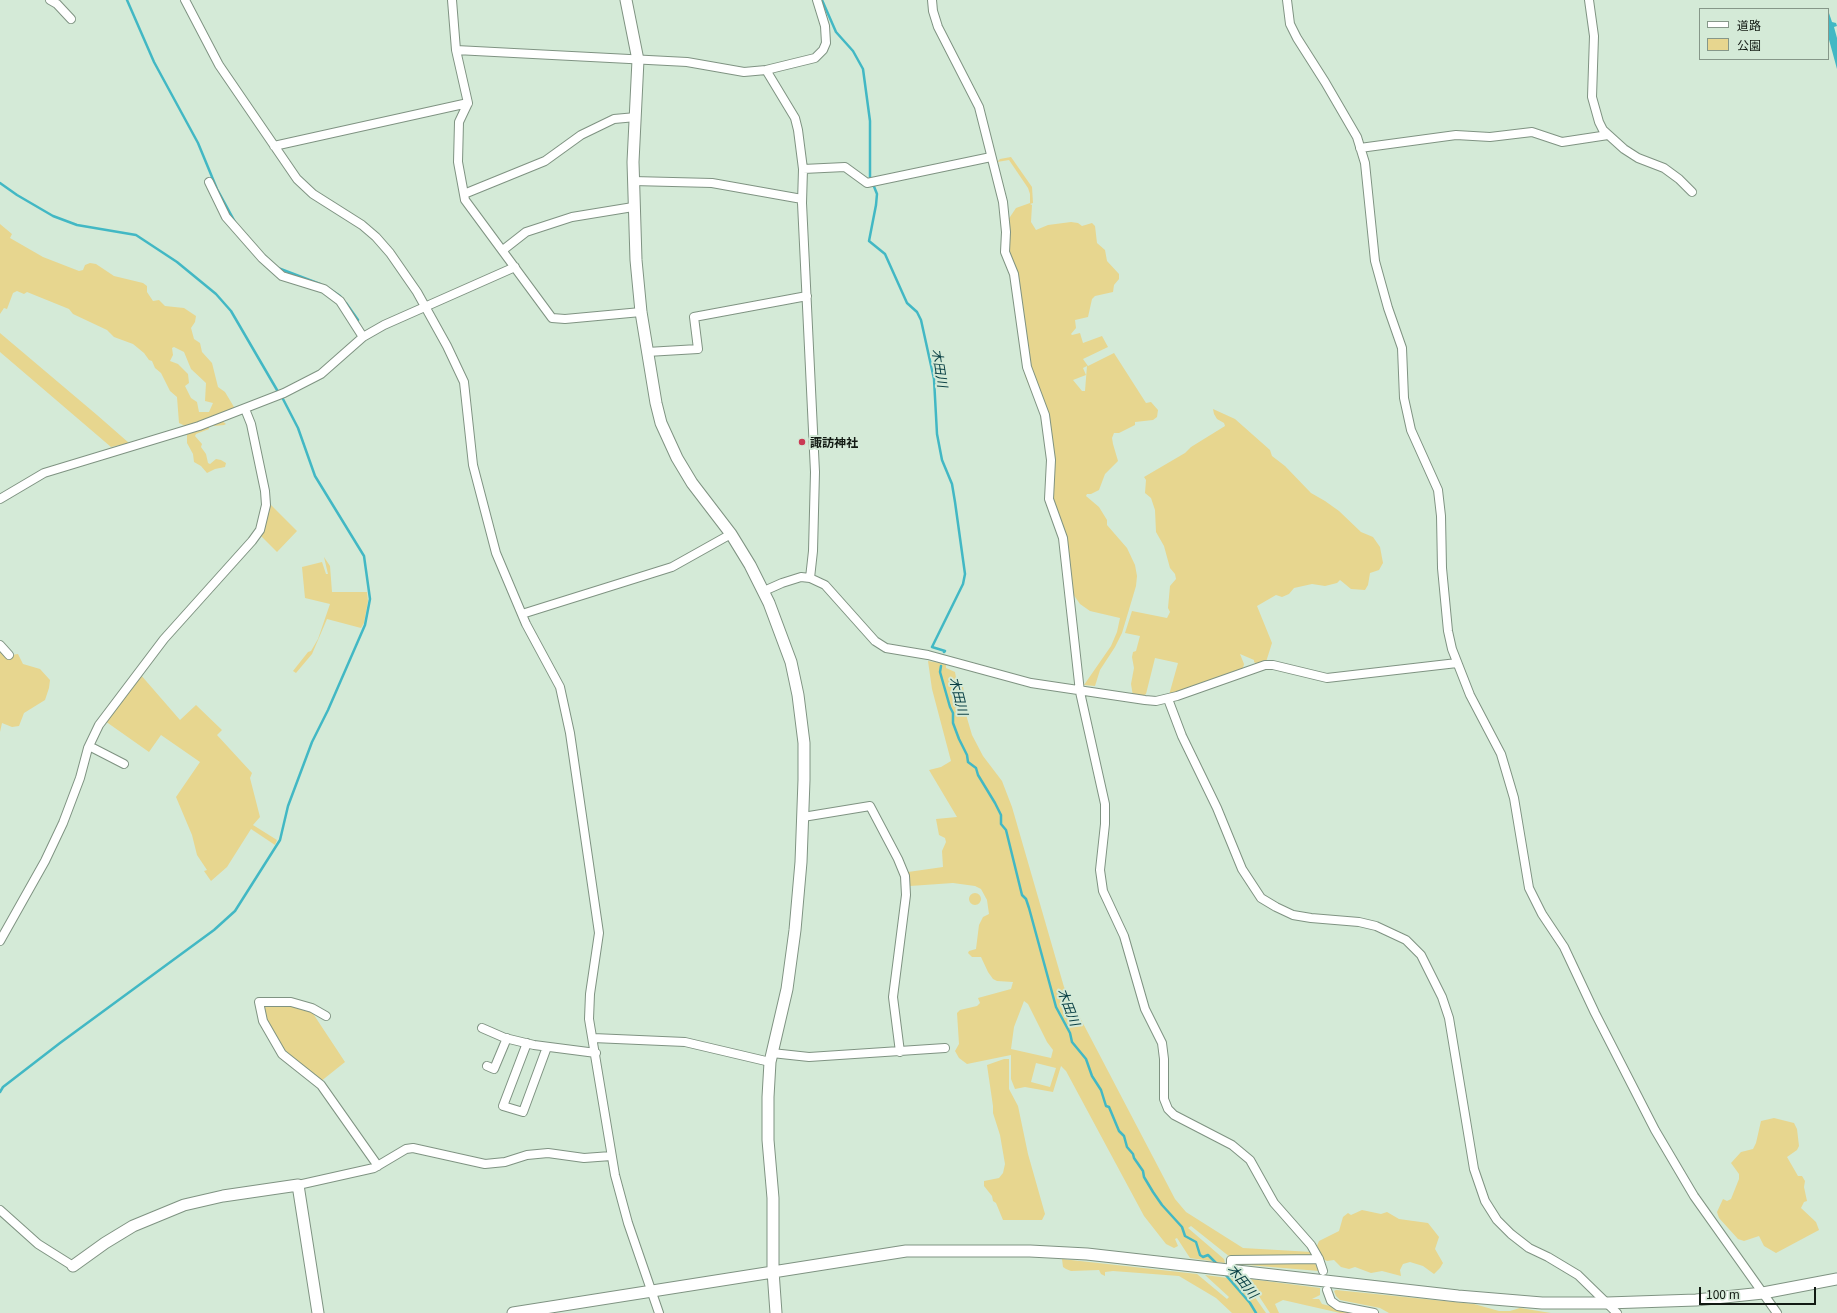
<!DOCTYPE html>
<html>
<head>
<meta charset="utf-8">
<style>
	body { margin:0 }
	#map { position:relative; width:1837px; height:1313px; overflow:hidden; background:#d4ead7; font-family:Georgia,"Noto Sans JP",serif }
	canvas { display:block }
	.legend { position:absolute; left:1699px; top:8px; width:130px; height:52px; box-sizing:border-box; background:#d4ead7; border:1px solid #869789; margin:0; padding:5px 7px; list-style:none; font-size:12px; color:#121a13 }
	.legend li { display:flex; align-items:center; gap:8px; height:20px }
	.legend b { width:20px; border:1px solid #869789 }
	.scale { position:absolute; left:1699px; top:1287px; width:117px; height:18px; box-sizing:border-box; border:2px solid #121a13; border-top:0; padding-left:5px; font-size:12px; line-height:14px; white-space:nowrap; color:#121a13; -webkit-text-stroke:3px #d4ead7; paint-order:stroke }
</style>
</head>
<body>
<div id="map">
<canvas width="1837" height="1313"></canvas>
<ul class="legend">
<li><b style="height:5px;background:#fff"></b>道路</li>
<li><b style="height:11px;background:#e7d68f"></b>公園</li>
</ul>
<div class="scale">100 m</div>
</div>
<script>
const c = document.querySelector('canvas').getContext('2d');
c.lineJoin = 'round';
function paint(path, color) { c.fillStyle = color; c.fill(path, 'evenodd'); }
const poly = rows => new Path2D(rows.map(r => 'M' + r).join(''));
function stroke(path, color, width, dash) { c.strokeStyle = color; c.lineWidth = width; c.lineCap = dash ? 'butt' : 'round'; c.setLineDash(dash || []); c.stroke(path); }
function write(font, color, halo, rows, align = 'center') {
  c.font = font + ' Georgia,"Noto Sans JP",serif'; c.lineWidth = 4; c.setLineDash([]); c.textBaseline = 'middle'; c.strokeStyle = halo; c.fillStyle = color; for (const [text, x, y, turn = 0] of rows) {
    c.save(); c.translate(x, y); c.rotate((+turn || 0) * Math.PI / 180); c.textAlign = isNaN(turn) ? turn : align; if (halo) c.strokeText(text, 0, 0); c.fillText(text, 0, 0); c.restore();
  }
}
paint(poly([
	[1011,157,1032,187,1033,203,1030,204,1032,205,1031,222,1036,230,1048,225,1071,222,1078,223,1082,226,1092,223,1095,226,1097,243,1105,250,1107,261,1119,274,1119,279,1114,285,1113,292,1095,296,1092,299,1088,317,1075,320,1076,328,1071,334,1072,335,1080,333,1083,343,1102,336,1108,347,1083,359,1088,366,1114,353,1146,403,1151,402,1158,410,1157,417,1153,420,1135,422,1135,425,1119,433,1114,433,1112,438,1113,444,1118,461,1105,474,1099,490,1091,494,1087,494,1086,496,1099,507,1107,520,1107,525,1127,548,1135,565,1137,576,1136,586,1122,633,1115,647,1100,670,1095,686,1084,685,1111,646,1117,632,1120,618,1090,611,1080,604,1073,594,1065,531,1055,510,1046,506,1047,458,1045,440,1041,421,1042,417,1025,376,1021,358,1009,256,1008,220,1016,208,1030,203,1030,194,1028,188,1009,160,997,162,1000,159],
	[1087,366,1085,391,1082,391,1073,380,1086,375,1083,368],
	[0,224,12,234,10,238,43,257,79,271,83,270,85,265,90,263,96,264,114,276,143,283,147,286,147,292,153,301,159,300,165,306,184,308,196,316,195,322,191,328,194,339,200,343,202,352,212,363,218,387,225,392,234,407,233,412,221,420,226,424,224,425,214,426,212,423,208,424,209,429,196,434,195,436,202,444,201,447,206,454,208,463,210,464,216,459,221,460,226,463,225,467,215,469,207,473,201,466,194,462,193,454,187,443,187,427,179,423,177,397,170,391,161,373,155,368,152,361,149,360,144,353,133,344,114,337,107,330,73,314,69,309,27,292,24,294,17,291,13,293,7,309,4,308,0,314],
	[174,347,184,352,191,369,206,383,205,401,213,403,209,412,199,412,197,402,191,398,185,386,189,383,188,374,178,364,170,361,173,355,172,348],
	[0,333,97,415,129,443,111,447,0,352],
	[1213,409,1235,419,1270,450,1272,456,1285,466,1311,493,1325,501,1339,511,1361,532,1373,537,1380,547,1383,563,1379,570,1370,573,1368,585,1365,590,1351,589,1340,580,1337,583,1325,586,1312,584,1294,588,1289,594,1282,597,1276,595,1257,606,1272,643,1266,662,1257,664,1254,662,1254,660,1240,654,1244,664,1243,668,1169,695,1178,663,1155,658,1146,694,1141,697,1133,696,1131,684,1134,668,1132,657,1133,652,1136,651,1140,636,1125,633,1132,611,1167,618,1170,612,1168,608,1170,586,1176,579,1175,574,1170,568,1164,546,1156,532,1155,510,1151,498,1145,493,1146,480,1144,477,1185,453,1191,447,1225,426,1224,423,1217,419,1214,414],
	[270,504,297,531,277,552,260,535],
	[324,557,330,566,332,592,367,592,368,601,364,623,361,628,327,619,312,654,296,673,293,671,308,652,311,651,318,639,330,604,305,598,302,567,322,562,326,574,328,574],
	[0,650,11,655,18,654,23,664,40,669,50,680,49,688,45,700,24,713,19,726,12,727,2,723,0,732],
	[928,661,946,664,946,668,955,672,957,683,963,686,967,718,972,735,983,756,1002,781,1012,807,1064,987,1175,1199,1186,1212,1243,1248,1312,1252,1314,1256,1230,1257,1191,1226,1188,1228,1224,1259,1225,1263,1190,1258,1177,1238,1175,1239,1178,1246,1174,1248,1166,1244,1144,1216,1066,1071,1061,1066,1053,1092,1025,1087,1015,1089,1011,1079,1011,1055,967,1064,959,1058,955,1051,959,1044,957,1013,960,1010,977,1006,980,1003,978,998,1011,989,1013,982,997,981,993,979,988,972,981,957,972,957,968,953,969,951,976,949,979,925,983,917,989,914,987,900,981,889,975,886,953,883,910,886,908,872,943,867,942,851,946,842,945,838,939,835,936,819,957,817,929,770,941,767,951,761,932,689],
	[1024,1001,1028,1004,1047,1042,1053,1050,1051,1058,1011,1049,1014,1027],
	[1036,1063,1056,1068,1050,1087,1031,1082],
	[140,674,180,720,196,705,222,730,217,735,252,773,250,778,260,817,253,825,277,840,275,845,251,829,227,867,211,881,204,871,207,870,197,855,192,835,176,797,200,762,161,735,149,752,105,721],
	'969 899a6 6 0 1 1 12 0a6 6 0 1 1-12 0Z',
	[264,1004,292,1004,312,1012,345,1062,320,1082,285,1050,274,1035,267,1022],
	[1004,1059,1009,1059,1009,1089,1018,1106,1028,1154,1045,1214,1042,1220,1003,1220,996,1203,993,1201,992,1196,984,1186,984,1181,999,1178,1003,1173,1005,1164,1000,1135,993,1113,993,1106,987,1065],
	[1774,1118,1794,1123,1797,1129,1799,1146,1797,1150,1787,1157,1798,1176,1802,1176,1805,1181,1804,1187,1807,1201,1804,1202,1801,1208,1816,1222,1819,1230,1776,1253,1764,1246,1759,1236,1744,1241,1738,1239,1719,1218,1717,1212,1723,1199,1727,1201,1731,1199,1739,1179,1739,1174,1731,1163,1741,1152,1753,1149,1756,1143,1761,1121],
	[1362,1210,1381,1214,1387,1212,1399,1219,1428,1223,1439,1237,1435,1249,1443,1263,1440,1268,1434,1274,1423,1266,1410,1262,1403,1264,1400,1270,1401,1276,1382,1271,1371,1273,1355,1267,1349,1269,1341,1267,1334,1260,1327,1261,1323,1259,1317,1246,1319,1241,1339,1231,1343,1217,1348,1213,1351,1215],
	[1062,1259,1197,1274,1227,1299,1229,1297,1205,1275,1243,1280,1266,1313,1232,1313,1216,1298,1179,1276,1113,1271,1105,1272,1105,1276,1101,1274,1099,1270,1071,1271,1066,1269,1063,1267],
	[1236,1262,1314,1262,1319,1271,1236,1264],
	[1250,1279,1320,1288,1320,1295,1312,1299,1319,1299,1322,1304,1358,1313,1340,1313,1283,1300,1275,1304,1279,1313,1270,1313,1249,1281],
	[1336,1290,1474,1304,1499,1311,1510,1311,1520,1308,1551,1313,1389,1313,1380,1308,1340,1300,1336,1296,1334,1291]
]), '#e7d68f');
paint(poly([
	[1828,10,1832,22,1836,23,1837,26,1834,27,1837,38,1837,69,1828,36]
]), '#42b8c4');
stroke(poly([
	[127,0,154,62,198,143,217,189,235,222],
	[822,0,836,32,853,51,863,69,870,121,870,177],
	[0,183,17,195,53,216,77,225,136,235,177,262,216,294,231,311,277,390],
	[873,184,877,194,876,205,869,241,885,254,907,303,917,312,921,320,934,379,937,434,942,460,952,484,955,502,965,574,963,584,932,647,945,651,944,652],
	[278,268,320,284],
	[331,290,340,296],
	[346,303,358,320],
	[941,666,940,672,950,707,953,713,953,723,959,739,967,755,968,762,976,768,978,775,995,803,1001,815,1001,824,1006,830,1022,895,1026,899,1029,908,1056,1007,1070,1033,1072,1042,1086,1059,1092,1076,1101,1090,1106,1106,1109,1107,1119,1131,1124,1136,1127,1147,1133,1154,1134,1158,1143,1171,1144,1177,1153,1192,1162,1205,1182,1227,1185,1236,1196,1242,1200,1255,1203,1257,1208,1255,1217,1264],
	[0,1092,3,1087,60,1043,214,930,235,911,280,840,288,806,312,742,328,710,365,625,370,599,364,556,315,476,298,428,283,399],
	[1224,1273,1250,1303,1256,1313]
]), '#42b8c4', 2.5);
const street = poly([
	[50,0,57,4,71,19],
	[185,0,219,65,297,179,313,194,362,225,376,237,390,253,417,292,447,346,464,382,473,465,496,553,526,624,560,687,570,733,599,933,590,994,589,1019,615,1175,628,1223,659,1313],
	[452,0,456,50,468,103,459,122,458,162,465,200,552,318,565,319,641,312],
	[932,0,933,11,938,27,979,107,1003,202,1006,232,1005,252,1014,274,1027,367,1045,415,1051,460,1049,499,1063,538,1080,692,1105,804,1105,824,1100,870,1103,891,1124,936,1145,1009,1162,1043,1164,1059,1164,1099,1168,1109,1174,1115,1232,1145,1250,1160,1274,1203,1311,1245,1319,1259,1323,1271],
	[1287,0,1290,24,1297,38,1325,82,1357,137,1365,163,1375,261,1388,308,1402,348,1404,398,1411,430,1438,490,1441,516,1442,568,1448,631,1452,649,1470,695,1501,754,1514,798,1529,888,1542,914,1564,947,1595,1013,1655,1130,1694,1196,1777,1313],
	[1589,0,1594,36,1592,97,1599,122,1603,130,1624,149,1638,158,1664,168,1679,179,1692,192],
	[456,50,687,62,744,72,766,70,815,58,823,50,826,43,825,26,817,0],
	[766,70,795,118,798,130,803,169,802,203,815,472,813,551,810,578],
	[274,146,468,103],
	[1360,148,1456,135,1490,137,1532,132,1562,142,1608,135],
	[803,169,845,167,867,183,991,157],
	[633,181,712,183,802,199],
	[209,182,226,217,262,258,282,276,324,289,340,301,363,337],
	[464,194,545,161,581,135,614,119,636,117],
	[503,250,526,232,572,217,633,207],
	[647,352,698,349,694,317,807,296],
	[0,499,44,473,199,426,284,393,321,374,363,337,384,325,515,267],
	[764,591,782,583,801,577,810,578,825,585,875,641,886,648,928,655,1031,683,1145,700,1156,701,1177,696,1265,665,1273,665,1327,678,1457,663],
	[522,614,672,567,731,534],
	[0,645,9,655],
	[1168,699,1182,736,1217,808,1242,869,1261,898,1276,907,1293,915,1311,918,1359,922,1376,926,1406,940,1421,955,1442,997,1449,1018,1474,1169,1485,1201,1497,1220,1511,1234,1529,1248,1548,1257,1578,1275,1617,1313],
	[89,746,124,764],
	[803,817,870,806,898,859,905,876,906,895,893,997,900,1052],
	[0,941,45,861,63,823,80,778,88,748,99,725,164,639,252,541,260,530,266,505,265,491,251,424,245,409],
	[326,1016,312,1008,291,1002,259,1002,263,1021,282,1054,321,1085,378,1166],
	[482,1028,505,1038,534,1045,596,1053],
	[593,1038,685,1042,770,1062],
	[527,1043,503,1106,523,1112,547,1047],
	[772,1053,809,1057,945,1048],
	[487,1066,494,1069,507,1038],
	[298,1185,374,1168,406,1149,413,1148,485,1164,505,1162,527,1155,548,1153,584,1158,611,1156],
	[0,1210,38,1244,73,1266],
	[1231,1270,1231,1260,1319,1259],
	[1327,1290,1331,1301,1338,1306,1374,1313]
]);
const secondary = poly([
	[626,0,638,60,633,162,636,260,641,312,656,403,661,423,677,458,692,483,731,534,750,565,769,603,791,662,798,695,804,743,804,780,801,862,795,930,787,989,770,1062,768,1097,768,1140,773,1198,773,1271,776,1313],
	[73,1266,105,1243,133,1226,184,1205,223,1196,298,1185,318,1313],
	[513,1313,906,1251,1030,1251,1087,1254,1458,1296,1542,1303,1607,1303,1696,1300,1763,1293,1837,1279]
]);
stroke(street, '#7f9382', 10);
stroke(secondary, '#7f9382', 13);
stroke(street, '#fff', 8);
stroke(secondary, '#fff', 11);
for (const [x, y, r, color] of [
	[802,442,4,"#ca3a54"]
]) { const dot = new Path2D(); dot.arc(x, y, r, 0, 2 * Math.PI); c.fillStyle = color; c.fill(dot); stroke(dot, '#d4ead7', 1.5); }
write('bold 12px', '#121a13', '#d4ead7', [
	["諏訪神社",810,442]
], 'left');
write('italic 13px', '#073e43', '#d4ead7', [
	["木田川",940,368,81],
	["木田川",959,696,76],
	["木田川",1069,1007,69],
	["木田川",1243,1281,51]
]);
</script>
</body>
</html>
